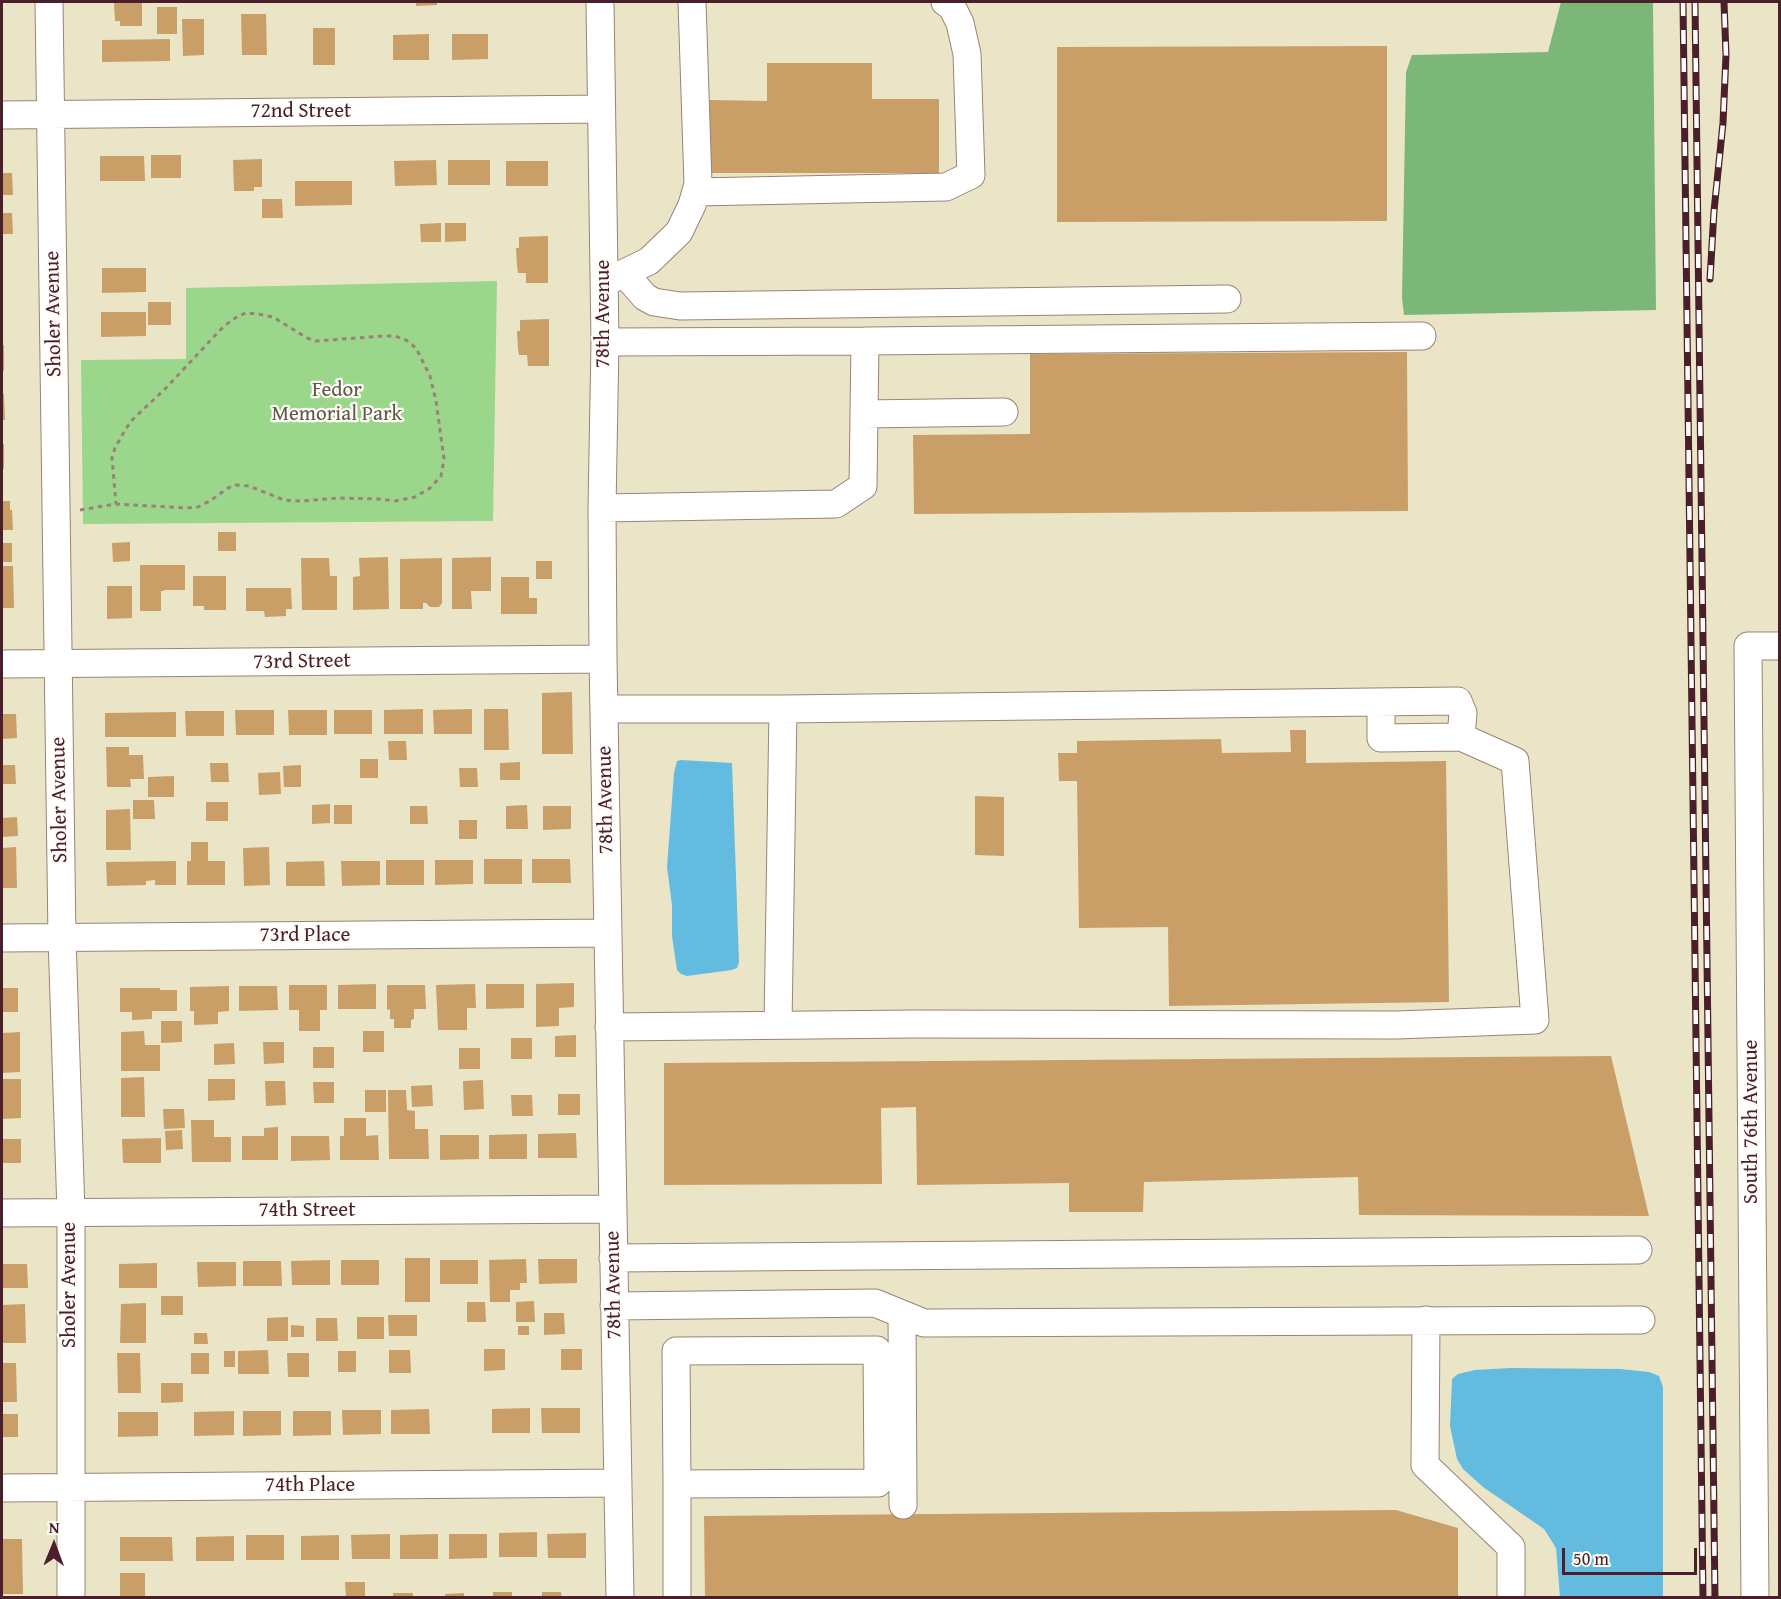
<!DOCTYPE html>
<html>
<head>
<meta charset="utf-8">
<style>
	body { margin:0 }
	#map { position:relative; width:1781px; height:1599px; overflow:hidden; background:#ebe5c7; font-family:"Gentium Book Plus",serif }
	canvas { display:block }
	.frame { position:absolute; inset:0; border:3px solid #4a1f2b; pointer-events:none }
	.north { position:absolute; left:24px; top:1515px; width:60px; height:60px; -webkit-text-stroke:4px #fdfcf7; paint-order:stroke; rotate:1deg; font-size:16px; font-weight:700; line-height:24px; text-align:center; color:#4a1f2b }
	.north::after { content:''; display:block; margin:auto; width:21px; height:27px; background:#4a1f2b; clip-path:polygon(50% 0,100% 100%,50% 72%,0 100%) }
	.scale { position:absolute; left:1562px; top:1548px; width:135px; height:27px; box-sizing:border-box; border:3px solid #4a1f2b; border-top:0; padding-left:8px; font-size:18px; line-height:21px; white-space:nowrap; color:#4a1f2b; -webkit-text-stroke:4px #fdfcf7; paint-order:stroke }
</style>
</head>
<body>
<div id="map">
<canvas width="1781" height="1599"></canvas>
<div class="frame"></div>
<div class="north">N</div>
<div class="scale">50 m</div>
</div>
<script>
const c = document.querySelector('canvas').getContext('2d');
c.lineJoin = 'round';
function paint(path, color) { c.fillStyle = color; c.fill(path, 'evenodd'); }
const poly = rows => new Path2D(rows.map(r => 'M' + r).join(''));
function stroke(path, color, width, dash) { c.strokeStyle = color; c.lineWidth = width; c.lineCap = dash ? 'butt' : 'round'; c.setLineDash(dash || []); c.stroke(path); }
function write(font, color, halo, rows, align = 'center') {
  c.font = font + ' "Gentium Book Plus",serif'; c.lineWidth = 4.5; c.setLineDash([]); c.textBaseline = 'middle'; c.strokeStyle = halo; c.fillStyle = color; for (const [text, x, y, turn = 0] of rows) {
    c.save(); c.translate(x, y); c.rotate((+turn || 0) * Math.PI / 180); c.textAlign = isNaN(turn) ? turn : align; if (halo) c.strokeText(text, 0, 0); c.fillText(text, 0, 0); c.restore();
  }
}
paint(poly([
	[497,281,493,521,83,524,81,360,186,359,186,288]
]), '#9ad78b');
paint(poly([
	[1561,2,1653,2,1656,310,1404,315,1402,298,1406,72,1412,55,1548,52]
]), '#7bb877');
paint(poly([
	[681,760,732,763,739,962,737,968,732,970,687,976,681,974,677,970,672,936,672,905,667,867,674,773,677,761],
	[1511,1368,1620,1369,1649,1372,1659,1376,1663,1387,1663,1597,1560,1597,1556,1548,1544,1529,1483,1487,1463,1469,1457,1459,1450,1426,1452,1379,1458,1374,1475,1370]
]), '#63bce0');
paint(poly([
	[114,2,142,2,142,26,120,26,120,21,115,21],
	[416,2,437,2,437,5,416,6],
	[157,7,177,7,177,34,157,34],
	[241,14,266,14,267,55,242,55],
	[182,19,204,19,204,55,183,56],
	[313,28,335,28,335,65,313,65],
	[429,34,429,60,393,60,393,35],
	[452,34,488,34,488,59,452,60],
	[170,39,170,61,102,62,102,40],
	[1387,46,1387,221,1057,222,1057,47],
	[767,63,872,63,872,99,939,99,939,173,710,173,710,100,767,101],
	[151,155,181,155,181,178,151,178],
	[100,156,144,156,145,181,100,181],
	[262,159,262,187,254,187,254,191,234,191,233,160],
	[436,160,437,185,395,186,394,161],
	[448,160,490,160,490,185,448,185],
	[506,161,548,161,548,186,506,186],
	[2,173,12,173,13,195,2,195],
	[295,181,352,181,352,205,295,206],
	[262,199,282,199,283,218,262,218],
	[2,213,12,213,13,234,2,234],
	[441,223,441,242,421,242,420,224],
	[445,223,466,223,466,241,445,242],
	[548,236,548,283,526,283,526,273,518,273,517,266,516,248,519,248,519,237],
	[102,268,146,268,146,292,102,293],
	[148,302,171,302,171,325,148,325],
	[101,312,146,312,146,336,101,337],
	[549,319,549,366,528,366,527,355,519,355,518,349,517,331,520,331,520,320],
	[2,345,4,345,4,371,2,371],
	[1407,352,1408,511,914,514,913,435,1030,434,1030,354],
	[2,394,4,394,5,420,2,420],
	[2,444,4,444,4,469,2,469],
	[2,501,10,501,10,510,12,510,13,530,2,530],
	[218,532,236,532,236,551,218,551],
	[130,542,130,561,113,562,112,543],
	[2,543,12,543,12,562,2,562],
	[388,557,389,609,353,610,353,577,360,576,359,558],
	[491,557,491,591,471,591,472,609,452,609,452,558],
	[301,558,329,558,330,576,337,576,337,610,302,610],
	[442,558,442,603,439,607,430,607,426,603,423,603,423,609,400,609,400,559],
	[536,561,552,561,552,579,536,579],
	[140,565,185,565,185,590,164,590,164,591,161,591,161,611,140,611],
	[2,566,13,566,14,608,2,608],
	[193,576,226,576,226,610,204,610,204,606,193,606],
	[501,577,529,577,529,598,537,598,537,614,501,614],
	[107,586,132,586,132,618,107,619],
	[246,588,291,588,292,609,286,609,286,616,265,617,264,611,246,611],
	[572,692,573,754,542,754,542,693],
	[423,709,423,734,384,734,384,710],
	[472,709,472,734,434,734,433,710],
	[484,709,508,709,509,750,484,750],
	[235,710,274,710,274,735,236,735],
	[288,710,327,710,327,735,289,735],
	[334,710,372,710,372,734,334,734],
	[185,711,224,711,224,736,186,736],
	[176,712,176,737,105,737,105,713],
	[2,714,16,714,17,738,2,739],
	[1290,730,1306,730,1306,763,1446,761,1449,1002,1169,1006,1168,927,1079,928,1077,781,1059,781,1058,753,1077,753,1077,741,1221,739,1222,753,1291,752],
	[388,741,406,741,407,760,389,760],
	[106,747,129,747,129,755,143,755,144,779,130,779,131,787,107,787],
	[360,759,378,759,378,778,360,778],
	[520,762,520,780,500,780,500,763],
	[210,763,228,763,229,782,211,782],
	[2,765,15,765,16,784,2,784],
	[301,765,301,787,284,787,283,766],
	[459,768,477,768,478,787,460,787],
	[280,772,281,794,259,795,258,773],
	[174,776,174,797,148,797,148,777],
	[975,796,1004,797,1004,856,975,855],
	[133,800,154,800,155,819,133,819],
	[206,802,228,802,228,821,206,821],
	[330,804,330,823,312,824,312,805],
	[334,805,352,805,352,824,334,824],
	[527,805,528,829,506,829,506,806],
	[410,806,427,806,428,824,410,824],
	[543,806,571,806,571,829,543,830],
	[130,809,131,850,106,850,106,810],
	[17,817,18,836,2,837,2,818],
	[459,820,477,820,477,839,459,839],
	[191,842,208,842,208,861,225,861,225,885,187,885,187,861,191,861],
	[16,847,17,888,2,888,2,848],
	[269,847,270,885,244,886,243,848],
	[484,859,522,859,522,884,484,884],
	[532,859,570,859,571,883,532,883],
	[386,860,424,860,424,885,386,885],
	[435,860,473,860,473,884,435,885],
	[176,861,176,885,155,885,155,880,146,881,146,885,107,886,106,862],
	[324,861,325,886,286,886,286,862],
	[341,861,380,861,380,885,342,886],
	[574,983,574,1007,559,1008,559,1026,536,1027,536,984],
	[376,984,376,1009,338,1009,338,985],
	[475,984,476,1008,467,1008,467,1030,438,1030,436,985],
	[486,984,524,984,524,1008,486,1009],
	[289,985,327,985,327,1010,320,1010,320,1031,299,1031,299,1010,289,1010],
	[387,985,425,985,426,1009,414,1009,414,1019,411,1020,411,1028,394,1028,394,1019,390,1019,390,1009,387,1010],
	[229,986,229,1011,218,1012,218,1024,194,1025,194,1011,190,1011,190,987],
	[239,986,277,986,278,1010,239,1011],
	[2,988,18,988,18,1012,2,1012],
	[120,988,160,988,160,990,177,990,177,1011,152,1011,152,1019,132,1020,132,1012,120,1012],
	[161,1021,182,1021,182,1042,161,1043],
	[144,1031,145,1045,160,1045,160,1071,121,1071,121,1032],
	[363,1031,384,1031,384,1052,363,1052],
	[20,1032,20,1072,2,1073,2,1033],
	[576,1035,576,1057,555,1057,555,1036],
	[511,1038,532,1038,532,1059,511,1059],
	[263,1042,284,1042,284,1063,264,1064],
	[234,1043,235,1064,214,1065,214,1044],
	[313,1047,334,1047,334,1068,313,1068],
	[459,1048,480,1048,480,1069,459,1069],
	[1611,1056,1649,1216,1359,1215,1358,1177,1144,1182,1143,1212,1069,1212,1069,1183,917,1185,916,1107,881,1108,882,1184,664,1185,664,1063],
	[144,1077,145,1117,121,1117,121,1078],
	[2,1079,21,1079,21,1118,2,1119],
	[208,1079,235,1079,235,1100,208,1101],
	[483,1080,484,1109,464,1110,463,1081],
	[265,1081,285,1081,286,1105,266,1106],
	[313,1082,334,1082,334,1103,314,1103],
	[432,1085,433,1106,412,1107,411,1086],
	[365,1090,386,1090,386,1112,365,1112],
	[388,1090,406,1090,407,1110,415,1111,415,1129,428,1129,429,1159,389,1159],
	[558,1094,580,1094,580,1115,558,1115],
	[511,1095,532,1095,533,1116,512,1116],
	[163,1109,184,1109,185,1128,164,1129],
	[344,1118,366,1118,366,1136,378,1135,379,1160,340,1160,340,1136,344,1136],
	[191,1120,214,1120,214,1137,231,1137,231,1162,192,1162],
	[278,1127,278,1160,242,1160,242,1136,264,1136,264,1128],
	[182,1130,183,1149,166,1150,165,1131],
	[576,1133,577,1158,538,1158,538,1134],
	[527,1134,527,1159,489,1159,489,1135],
	[440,1135,479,1135,479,1159,440,1160],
	[291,1136,329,1136,330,1160,291,1161],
	[161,1138,161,1163,123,1163,122,1139],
	[2,1139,21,1139,21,1163,2,1163],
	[405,1258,430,1258,430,1302,405,1302],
	[526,1259,527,1283,520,1283,520,1290,510,1290,510,1302,490,1302,489,1260],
	[538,1259,577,1259,577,1283,539,1284],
	[330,1260,330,1285,292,1285,291,1261],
	[341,1260,379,1260,379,1285,341,1285],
	[440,1260,478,1260,478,1284,440,1284],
	[243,1261,281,1261,282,1286,243,1286],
	[197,1262,236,1262,236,1286,198,1287],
	[157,1263,157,1288,119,1288,119,1264],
	[2,1264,27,1264,28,1288,2,1288],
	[161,1296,183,1296,183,1315,161,1315],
	[534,1301,535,1322,516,1322,516,1302],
	[467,1302,485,1302,486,1322,467,1322],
	[146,1303,146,1343,120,1343,121,1304],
	[25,1304,26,1343,2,1343,2,1305],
	[544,1313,564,1313,565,1334,544,1335],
	[388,1315,417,1315,417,1336,389,1336],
	[288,1317,288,1341,267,1341,267,1318],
	[357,1317,384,1317,384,1339,357,1339],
	[316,1318,337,1318,338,1341,316,1341],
	[291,1325,304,1326,304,1337,291,1337],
	[518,1326,529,1326,529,1335,518,1335],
	[194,1333,207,1333,208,1344,194,1344],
	[484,1349,505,1349,505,1370,484,1371],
	[561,1349,582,1349,582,1370,561,1370],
	[268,1350,269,1374,238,1374,238,1351],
	[389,1350,410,1350,411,1373,389,1373],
	[224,1351,235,1351,235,1367,224,1367],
	[338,1351,356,1351,356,1372,338,1372],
	[117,1353,140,1353,141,1393,118,1393],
	[191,1353,209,1353,209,1374,191,1374],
	[287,1353,309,1353,309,1377,288,1377],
	[2,1363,16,1363,17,1402,2,1402],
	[161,1383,183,1383,183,1402,161,1403],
	[530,1408,530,1433,492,1433,492,1409],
	[541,1408,580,1408,580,1433,542,1433],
	[429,1409,430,1434,391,1434,391,1410],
	[342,1410,381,1410,381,1434,343,1435],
	[234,1411,234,1435,194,1436,194,1412],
	[243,1411,281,1411,281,1435,243,1436],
	[293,1411,331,1411,331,1435,293,1436],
	[118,1412,158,1412,158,1436,118,1437],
	[2,1414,18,1414,18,1437,2,1437],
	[1396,1510,1458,1528,1458,1598,705,1598,704,1516],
	[537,1532,537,1557,499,1557,499,1533],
	[586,1533,586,1558,548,1558,547,1534],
	[390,1534,390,1559,352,1559,351,1535],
	[438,1534,438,1559,400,1559,400,1535],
	[449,1534,487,1534,487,1558,449,1559],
	[246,1535,284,1535,284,1560,246,1560],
	[339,1535,339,1560,301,1560,301,1536],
	[234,1536,234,1561,196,1561,196,1537],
	[120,1537,172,1537,173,1561,120,1561],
	[2,1539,22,1539,23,1594,2,1594],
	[120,1573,145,1573,145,1598,120,1598],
	[345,1582,365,1582,365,1598,346,1598],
	[493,1592,512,1592,512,1598,493,1598],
	[542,1592,561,1592,562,1598,542,1598],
	[393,1593,413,1593,413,1598,393,1598],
	[464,1593,464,1598,445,1598,445,1594]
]), '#ca9f67');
const minor = poly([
	[49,2,62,937,71,1212,71,1598],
	[600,2,605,342,602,508,603,659,620,1598],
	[2,115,601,109],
	[696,192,946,187,971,175,967,54,960,23,952,7,945,2],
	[624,273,645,297,654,302,680,306,1227,299],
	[610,280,649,261,679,232,692,205,698,184,692,2],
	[605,342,865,341],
	[864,414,1004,412],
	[602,508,836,504,863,486,865,341,1422,336],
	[2,664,603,659],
	[604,709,783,709,778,1025],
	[783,709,1458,701,1463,713,1461,737,1381,738,1381,702],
	[2,938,608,933],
	[609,1027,914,1024,1396,1025,1535,1020,1515,761,1461,737],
	[2,1213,613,1209],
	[613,1258,1638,1250],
	[614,1306,875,1303,924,1323,1641,1320],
	[902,1314,903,1505],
	[1426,1320,1425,1465,1511,1547,1511,1598],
	[677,1484,878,1483,877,1350,676,1351,677,1484,677,1598],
	[2,1488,618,1483],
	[1755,1598,1748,646,1780,646]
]);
stroke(minor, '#9a8279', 29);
stroke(poly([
	[80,510,116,504,186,508,198,507,210,501,228,488,236,485,249,486,284,500,302,501,339,498,378,499,395,501,415,497,430,488,441,476,444,459,436,401,430,376,416,348,406,340,395,336,383,336,316,341,307,338,273,317,258,314,246,313,238,316,224,326,165,389,133,419,125,430,115,448,112,458,116,504]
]), '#9a8279', 3, [4.5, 4.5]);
stroke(minor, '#fff', 27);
const rail = poly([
	[1683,2,1703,1598],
	[1695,2,1715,1598],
	[1710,279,1714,211,1723,123,1726,55,1724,2]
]);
stroke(rail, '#4a1f2b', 7);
stroke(rail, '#fdfcf7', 4.5, [14]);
write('21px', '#4a1f2b', '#fdfcf7', [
	["72nd Street",301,112],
	["Sholer Avenue",54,314,-91],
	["78th Avenue",604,314,-90],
	["73rd Street",302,662,-1],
	["Sholer Avenue",60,800,-91],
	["78th Avenue",606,800,-91],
	["73rd Place",305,936],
	["South 76th Avenue",1752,1122,-90],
	["74th Street",307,1211],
	["Sholer Avenue",70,1285,-90],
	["78th Avenue",614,1285,-91],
	["74th Place",310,1486]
]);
write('21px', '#625648', '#fdfcf7', [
	["Fedor",337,391],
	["Memorial Park",337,415]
]);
</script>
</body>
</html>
